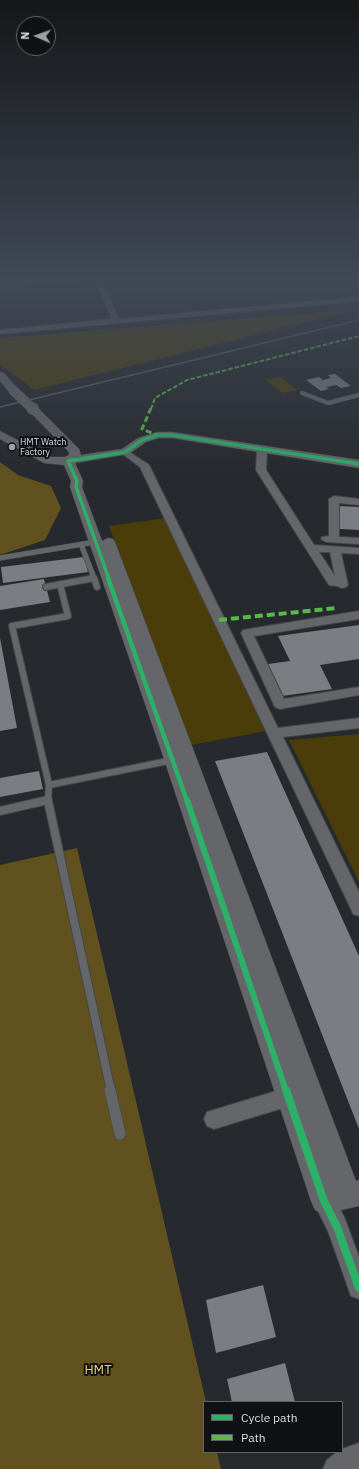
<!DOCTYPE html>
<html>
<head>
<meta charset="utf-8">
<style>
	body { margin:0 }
	#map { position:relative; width:359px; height:1469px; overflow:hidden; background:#26292d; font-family:"IBM Plex Sans",sans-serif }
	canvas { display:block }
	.legend { position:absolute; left:203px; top:1401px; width:140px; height:52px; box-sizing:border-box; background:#0f1114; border:1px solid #616367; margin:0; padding:5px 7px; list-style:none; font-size:12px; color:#dbdfe4 }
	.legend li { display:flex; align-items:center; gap:8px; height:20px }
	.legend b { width:20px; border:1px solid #616367 }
	.north { position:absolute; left:16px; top:16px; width:40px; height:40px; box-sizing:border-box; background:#0f1114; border:1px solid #616367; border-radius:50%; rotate:272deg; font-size:11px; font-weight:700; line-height:16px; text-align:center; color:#dbdfe4 }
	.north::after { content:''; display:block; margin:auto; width:14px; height:18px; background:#9c9fa4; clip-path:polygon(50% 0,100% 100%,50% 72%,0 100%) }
</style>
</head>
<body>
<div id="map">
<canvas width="359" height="1469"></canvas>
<ul class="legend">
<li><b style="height:5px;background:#2db169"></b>Cycle path</li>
<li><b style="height:5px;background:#58b947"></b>Path</li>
</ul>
<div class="north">N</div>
</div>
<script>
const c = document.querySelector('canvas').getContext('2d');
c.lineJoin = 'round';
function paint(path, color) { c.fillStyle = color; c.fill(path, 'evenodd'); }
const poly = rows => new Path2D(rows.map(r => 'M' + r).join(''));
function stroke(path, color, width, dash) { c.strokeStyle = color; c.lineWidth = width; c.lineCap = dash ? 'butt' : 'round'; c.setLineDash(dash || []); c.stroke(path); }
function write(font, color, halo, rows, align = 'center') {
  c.font = font + ' "IBM Plex Sans",sans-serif'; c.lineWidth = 4; c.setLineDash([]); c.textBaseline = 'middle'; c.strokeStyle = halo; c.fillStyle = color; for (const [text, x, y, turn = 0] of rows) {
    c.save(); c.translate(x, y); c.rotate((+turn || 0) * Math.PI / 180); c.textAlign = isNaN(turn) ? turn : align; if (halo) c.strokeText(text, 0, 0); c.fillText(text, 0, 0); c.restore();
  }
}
paint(poly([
	[359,309,34,390,0,364,0,338],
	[281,377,297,390,282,393,266,380],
	[167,518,266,731,191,745,109,526],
	[359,734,359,882,289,740]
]), '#4b3d0a');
paint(poly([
	[0,462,18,475,51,486,61,508,45,540,0,555],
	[77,848,206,1402,204,1402,204,1452,217,1452,221,1469,0,1469,0,865]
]), '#61511f');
paint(poly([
	[335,374,351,386,341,388,336,385,326,387,329,389,321,391,306,380,319,377,323,380,331,378,328,375],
	[339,506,359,507,359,530,340,529],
	[84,557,88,572,3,583,1,567],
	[44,579,50,602,0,610,0,586],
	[359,625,359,659,320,665,332,689,282,696,268,664,290,661,278,636],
	[0,638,17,728,0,731],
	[267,752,359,956,359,1129,215,761],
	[39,771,43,789,0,797,0,778],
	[263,1285,276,1337,216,1353,206,1300],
	[285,1363,295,1402,232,1402,227,1379]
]), '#7a7d81');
const serviceFar4 = poly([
	[302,393,328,403,359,395]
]);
const serviceFar3 = poly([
	[81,544,94,578,90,579],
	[0,558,95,542]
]);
const serviceFar2 = poly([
	[94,578,97,587],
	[46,587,94,578],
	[49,785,12,626,68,616,60,584],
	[48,801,49,785,173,760]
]);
const serviceFar1 = poly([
	[48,801,111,1091],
	[0,811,48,800]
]);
const service = poly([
	[110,1090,120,1134]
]);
const minor = poly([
	[56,278,81,278,78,280,0,286,0,282,56,278],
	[95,278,101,278,119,319,359,297,359,301,0,334,0,330,112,319,95,278],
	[262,446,267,449,266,470,314,545,359,548,359,554,341,553,348,585,346,587,342,588,337,586,329,585,256,470,257,449,262,446],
	[319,552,330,552,335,576,319,552],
	[125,449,149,465,278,728,359,718,359,728,283,737,359,892,359,916,353,914,351,909,140,467,120,452,125,449],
	[334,496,359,499,359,505,339,503,339,537,359,538,359,544,326,542,321,539,322,537,329,536,329,499,334,496],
	[359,611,359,619,254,636,284,699,359,687,359,695,280,709,275,707,241,633,243,630,359,611],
	[289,1087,296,1090,299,1097,296,1104,214,1129,207,1126,204,1119,207,1112,289,1087],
	[324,1190,332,1193,345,1219,359,1257,359,1299,351,1296,328,1231,313,1201,316,1193,324,1190],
	[359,1443,359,1469,323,1469,327,1460,337,1452,342,1452,342,1449,359,1443]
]);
const tertiary = poly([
	[0,372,4,373,17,388,18,390,17,392,9,392,0,381,0,372],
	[33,406,37,407,79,449,81,455,122,449,138,438,158,432,172,432,359,460,359,468,172,438,159,438,146,442,129,454,75,463,83,481,82,487,102,541,108,538,113,539,115,542,356,1181,359,1180,359,1206,324,1214,315,1210,311,1201,160,747,70,487,71,481,64,465,44,463,0,439,0,431,50,457,65,457,69,455,69,452,29,411,28,409,33,406]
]);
stroke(serviceFar4, '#44474a', 5);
stroke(serviceFar3, '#44474a', 6);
stroke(serviceFar2, '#44474a', 8);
stroke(serviceFar1, '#44474a', 10);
stroke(service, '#44474a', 12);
stroke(minor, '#44474a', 2);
stroke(tertiary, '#44474a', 1);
stroke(serviceFar4, '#646669', 4);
stroke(serviceFar3, '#646669', 5);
stroke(serviceFar2, '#646669', 6);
stroke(serviceFar1, '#646669', 8);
stroke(service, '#646669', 11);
paint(minor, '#646669');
paint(tertiary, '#646669');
stroke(poly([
	[0,407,359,320]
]), '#5c5f62', 1.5);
const tertiaryBridgeFar1 = poly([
	[13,390,33,409]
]);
const tertiaryBridge = poly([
	[32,408,33,409]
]);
stroke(tertiaryBridgeFar1, '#44474a', 10, []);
stroke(tertiaryBridge, '#44474a', 14, []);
stroke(tertiaryBridgeFar1, '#646669', 10);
stroke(tertiaryBridge, '#646669', 12);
stroke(poly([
	[151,409,155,398,187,380,359,336]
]), '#58b947', 2, [4.5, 2]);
stroke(poly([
	[151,408,142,429,157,435]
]), '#58b947', 3, [6, 3]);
stroke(poly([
	[219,620,337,608]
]), '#58b947', 4, [8, 4]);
stroke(poly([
	[109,579,76,487,77,481,68,461,125,452,142,440,158,435,172,435,359,464]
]), '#2db169', 3.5);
stroke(poly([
	[108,578,187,801]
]), '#2db169', 4.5);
stroke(poly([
	[187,800,286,1091]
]), '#2db169', 6);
stroke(poly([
	[286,1090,324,1201,337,1227,359,1288]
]), '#2db169', 8);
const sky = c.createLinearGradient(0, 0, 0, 483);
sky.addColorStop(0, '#151719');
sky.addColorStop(0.58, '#414957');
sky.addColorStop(1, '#41495700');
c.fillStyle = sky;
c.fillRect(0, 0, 359, 483);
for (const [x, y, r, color] of [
	[12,447,4,"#9c9fa4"]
]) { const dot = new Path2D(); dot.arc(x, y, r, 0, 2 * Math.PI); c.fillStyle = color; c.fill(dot); stroke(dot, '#0f1114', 1.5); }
write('9px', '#dbdfe4', '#0f1114', [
	["HMT Watch",20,442],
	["Factory",20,452]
], 'left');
write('13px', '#edd07b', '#0f1114', [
	["HMT",98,1370]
]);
</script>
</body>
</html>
